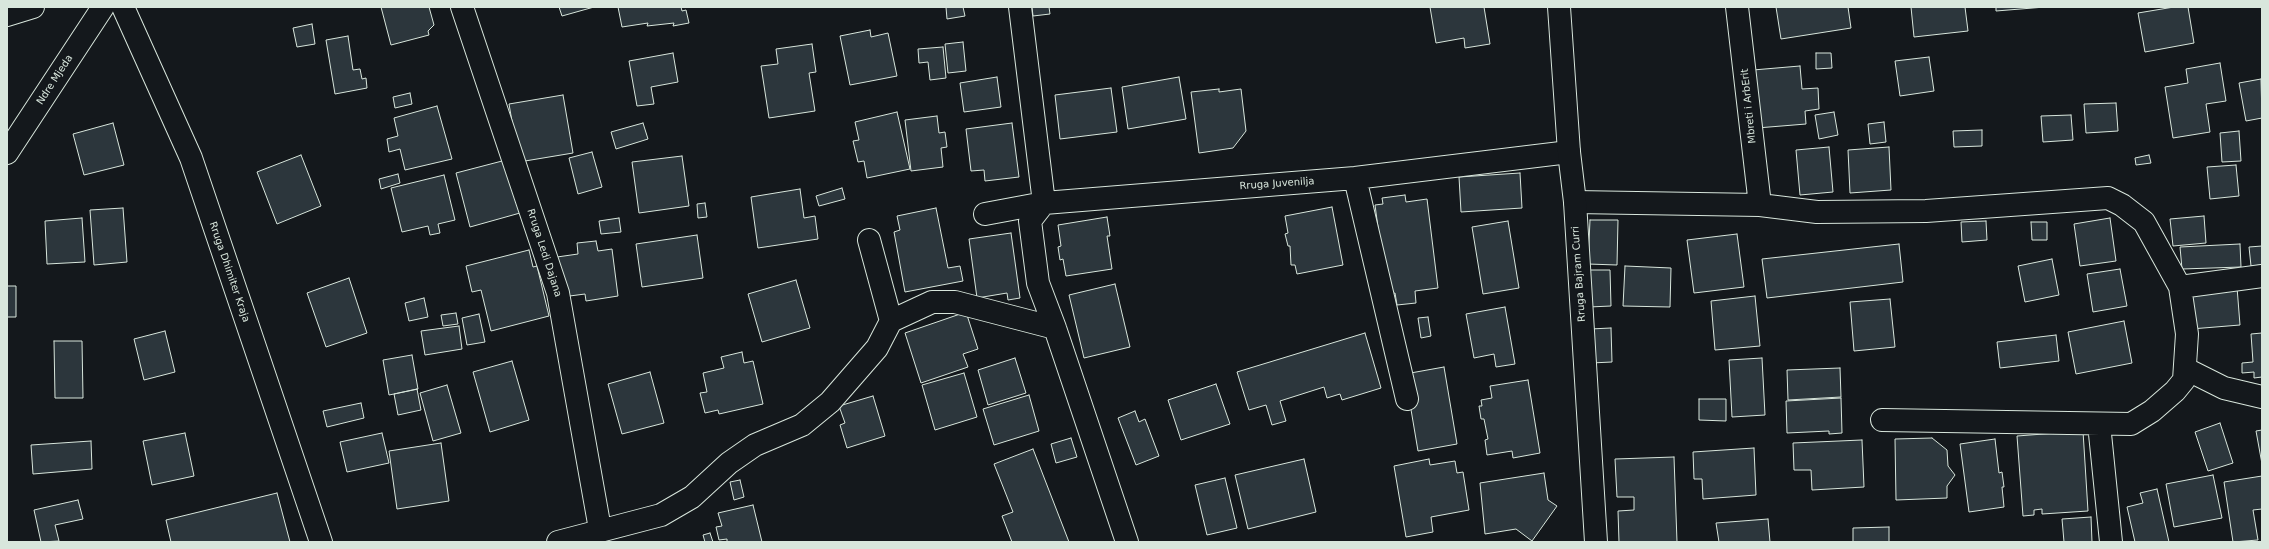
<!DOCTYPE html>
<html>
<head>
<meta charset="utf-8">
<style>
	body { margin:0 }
	#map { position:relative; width:2269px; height:549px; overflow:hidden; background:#14181c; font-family:"DejaVu Sans",sans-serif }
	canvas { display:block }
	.frame { position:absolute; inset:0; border:8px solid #d8e6dc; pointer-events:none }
</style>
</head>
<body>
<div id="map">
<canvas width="2269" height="549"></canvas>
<div class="frame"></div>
</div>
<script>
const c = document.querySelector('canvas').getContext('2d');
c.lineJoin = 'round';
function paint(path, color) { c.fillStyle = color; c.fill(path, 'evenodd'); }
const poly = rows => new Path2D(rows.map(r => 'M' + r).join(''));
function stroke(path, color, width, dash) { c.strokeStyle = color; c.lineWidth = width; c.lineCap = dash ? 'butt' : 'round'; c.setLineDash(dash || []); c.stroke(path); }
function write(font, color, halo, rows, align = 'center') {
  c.font = font + ' "DejaVu Sans",sans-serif'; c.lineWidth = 3; c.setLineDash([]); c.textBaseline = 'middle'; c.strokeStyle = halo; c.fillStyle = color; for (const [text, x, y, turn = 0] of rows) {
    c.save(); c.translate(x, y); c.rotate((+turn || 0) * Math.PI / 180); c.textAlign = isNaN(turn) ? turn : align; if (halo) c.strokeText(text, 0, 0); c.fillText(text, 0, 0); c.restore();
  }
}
const building = poly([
	[381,7,429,7,434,25,428,31,429,35,391,45,381,7],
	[559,7,594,7,562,16,559,7],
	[618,7,681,7,682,11,686,10,689,23,673,26,674,23,647,26,648,23,622,27,618,7],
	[946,7,963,7,965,16,947,19,946,7],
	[1032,7,1049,7,1050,14,1033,16,1032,7],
	[1430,7,1484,7,1490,44,1465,48,1464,38,1436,43,1430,7],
	[1776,7,1848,7,1851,28,1781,39,1776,7],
	[1911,7,1965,7,1968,31,1914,37,1911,7],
	[1996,7,2045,7,1996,11,1996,7],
	[2174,7,2188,7,2194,43,2145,52,2138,13,2174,7],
	[312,24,315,44,297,47,293,28,312,24],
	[870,30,871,37,888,33,897,76,850,85,840,36,870,30],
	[348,36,353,70,360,69,362,79,366,78,367,88,335,94,326,40,348,36],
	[963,42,966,71,948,73,945,44,963,42],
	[812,44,816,72,809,73,815,111,769,118,761,66,778,64,776,49,812,44],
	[943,47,946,78,930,80,928,62,919,63,918,49,943,47],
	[673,53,678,82,651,87,654,104,637,106,629,61,673,53],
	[1816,53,1831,53,1832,68,1816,69,1816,53],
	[1929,57,1934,91,1900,96,1895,61,1929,57],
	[2220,63,2226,101,2206,104,2210,132,2173,138,2165,87,2188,83,2186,69,2220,63],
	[1800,66,1802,89,1818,88,1819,109,1805,111,1806,124,1757,128,1753,70,1800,66],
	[997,77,1001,107,964,112,960,83,997,77],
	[1179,77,1186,119,1128,129,1122,87,1179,77],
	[2261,79,2262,118,2246,121,2239,83,2261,79],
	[1111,88,1117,132,1060,139,1055,95,1111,88],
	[1219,89,1219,92,1241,89,1246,131,1233,148,1199,153,1191,92,1219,89],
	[410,93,412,104,395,108,393,97,410,93],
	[563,95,573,153,519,162,509,104,563,95],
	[2116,103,2118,131,2086,133,2084,104,2116,103],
	[437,106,452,159,405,170,400,149,389,152,387,139,398,136,394,118,437,106],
	[897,112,910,169,867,178,864,161,858,162,853,141,859,140,855,122,897,112],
	[1834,112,1838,135,1819,139,1815,115,1834,112],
	[2071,115,2073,140,2043,142,2041,116,2071,115],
	[937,116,939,133,945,132,947,147,941,148,943,167,911,171,905,120,937,116],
	[1884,122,1886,142,1870,144,1868,124,1884,122],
	[113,123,124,165,84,175,73,134,113,123],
	[643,123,648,139,616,149,611,132,643,123],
	[1012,123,1019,177,985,181,984,170,971,171,966,129,1012,123],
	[1982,130,1982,146,1954,147,1953,131,1982,130],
	[2239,131,2241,161,2222,162,2220,133,2239,131],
	[1829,147,1833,192,1800,195,1796,150,1829,147],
	[1889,147,1891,190,1850,193,1848,150,1889,147],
	[592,152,602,187,578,194,569,158,592,152],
	[301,155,321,206,277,224,257,172,301,155],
	[2149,155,2151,163,2136,165,2135,158,2149,155],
	[682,156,689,206,639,213,632,162,682,156],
	[506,160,520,213,470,227,456,173,506,160],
	[2236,165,2239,196,2210,199,2207,167,2236,165],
	[1520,173,1522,208,1461,212,1459,177,1520,173],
	[398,174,400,183,381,189,379,179,398,174],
	[444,175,455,220,438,224,440,233,430,235,428,226,402,232,391,188,444,175],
	[842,188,845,199,819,206,816,196,842,188],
	[800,189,804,218,815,216,818,239,758,248,751,197,800,189],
	[1405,195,1406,202,1427,199,1438,288,1415,291,1416,303,1397,305,1395,293,1387,295,1375,205,1383,204,1382,198,1405,195],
	[705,203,707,217,698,218,697,204,705,203],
	[1332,207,1343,265,1297,274,1295,265,1291,265,1290,246,1288,246,1285,234,1288,233,1285,216,1332,207],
	[123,208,127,262,94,265,90,210,123,208],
	[936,208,948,268,960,266,963,281,905,292,894,232,900,230,897,216,936,208],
	[2204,216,2206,243,2173,246,2170,219,2204,216],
	[1107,217,1110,236,1107,236,1112,269,1066,276,1063,259,1060,260,1058,247,1061,246,1058,225,1107,217],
	[82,218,85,262,47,264,45,221,82,218],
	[619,218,621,232,601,234,599,221,619,218],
	[2110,218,2116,261,2080,266,2074,224,2110,218],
	[1590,220,1618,220,1617,265,1588,264,1590,220],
	[1508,221,1519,288,1483,294,1472,227,1508,221],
	[1986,221,1987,240,1962,242,1961,222,1986,221],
	[2031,222,2047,222,2047,240,2032,240,2031,222],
	[1011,233,1020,298,1008,300,1007,293,977,298,969,239,1011,233],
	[1737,234,1744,287,1694,293,1687,240,1737,234],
	[697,235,703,278,642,287,636,244,697,235],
	[596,241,598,251,612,249,618,296,586,301,585,294,562,297,557,257,578,254,577,243,596,241],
	[1899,244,1903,282,1767,298,1762,259,1899,244],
	[2240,244,2241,267,2182,269,2180,247,2240,244],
	[2262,246,2262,265,2251,266,2249,247,2262,246],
	[529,250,533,267,537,266,549,316,491,331,481,290,472,292,466,266,529,250],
	[2052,259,2059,295,2025,302,2018,266,2052,259],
	[1625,266,1671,268,1670,307,1623,306,1625,266],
	[2120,269,2127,306,2093,312,2087,274,2120,269],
	[1588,270,1610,270,1611,306,1589,307,1588,270],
	[349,278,367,333,326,347,307,293,349,278],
	[796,280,810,328,762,342,748,294,796,280],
	[1115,284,1130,347,1084,358,1069,295,1115,284],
	[7,286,16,286,16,317,7,317,7,286],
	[2237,287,2240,325,2191,329,2188,291,2237,287],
	[1755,296,1760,346,1715,350,1711,301,1755,296],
	[424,298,428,317,409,321,405,303,424,298],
	[1890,299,1895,347,1854,351,1850,302,1890,299],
	[1505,307,1515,364,1496,367,1494,354,1474,358,1466,314,1505,307],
	[966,312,978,349,963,354,968,367,921,383,905,333,966,312],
	[456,313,458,324,443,326,441,315,456,313],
	[479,314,485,342,467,345,462,318,479,314],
	[1428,317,1431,336,1421,338,1418,318,1428,317],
	[2124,321,2132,363,2076,374,2068,332,2124,321],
	[459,326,462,349,425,355,421,331,459,326],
	[1611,328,1612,362,1591,363,1590,329,1611,328],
	[165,331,175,372,144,380,134,339,165,331],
	[1365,333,1381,388,1342,400,1340,394,1327,398,1324,387,1280,401,1286,421,1272,425,1266,405,1249,410,1237,372,1365,333],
	[2262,333,2262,377,2254,378,2254,372,2242,373,2242,363,2253,362,2251,334,2262,333],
	[2056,335,2059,361,2000,368,1997,342,2056,335],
	[54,341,82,341,83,398,55,398,54,341],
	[742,352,744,363,753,361,763,404,719,414,718,410,705,413,700,393,707,392,703,373,724,368,721,357,742,352],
	[412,355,418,389,389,395,383,360,412,355],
	[1015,358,1026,393,988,405,978,370,1015,358],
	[1762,358,1765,415,1732,417,1729,360,1762,358],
	[512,361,529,420,490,432,473,372,512,361],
	[1444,367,1457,444,1418,451,1405,374,1444,367],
	[1840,368,1841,397,1788,400,1787,370,1840,368],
	[650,372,664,423,622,434,608,384,650,372],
	[964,373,977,417,935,430,922,385,964,373],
	[1528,380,1540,453,1513,458,1512,451,1487,455,1485,440,1488,439,1484,419,1481,419,1479,406,1482,406,1481,400,1492,398,1490,386,1528,380],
	[1216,384,1230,424,1181,440,1168,400,1216,384],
	[447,385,461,433,433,441,420,393,447,385],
	[417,389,421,410,398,415,394,394,417,389],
	[1029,395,1039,431,994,445,983,409,1029,395],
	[873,396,885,436,847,448,840,425,845,423,839,406,873,396],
	[1841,398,1842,433,1829,434,1829,431,1787,433,1786,401,1841,398],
	[1699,399,1726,399,1726,421,1699,420,1699,399],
	[361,403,364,418,327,427,323,411,361,403],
	[1135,411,1139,422,1145,419,1159,456,1136,465,1118,418,1135,411],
	[2220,423,2233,463,2208,471,2195,432,2220,423],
	[2262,430,2262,464,2256,431,2262,430],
	[2083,431,2088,511,2042,514,2042,509,2034,510,2034,515,2023,516,2017,436,2083,431],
	[185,433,194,476,152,485,143,441,185,433],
	[382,433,389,463,347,472,340,442,382,433],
	[1071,438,1077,457,1056,463,1051,444,1071,438],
	[1932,438,1947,450,1948,466,1955,475,1947,486,1947,498,1896,500,1895,439,1932,438],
	[1995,439,1999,473,2002,472,2004,487,2002,487,2004,507,1969,512,1960,444,1995,439],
	[1862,440,1864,487,1812,490,1811,470,1794,470,1793,443,1862,440],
	[91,441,92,469,33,474,31,445,91,441],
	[441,443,449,501,397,509,389,451,441,443],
	[1754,448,1756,495,1703,499,1702,479,1694,479,1693,452,1754,448],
	[1033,449,1069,542,1012,542,1002,516,1013,512,994,464,1033,449],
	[1674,457,1677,542,1619,542,1618,511,1634,510,1634,497,1617,497,1615,459,1674,457],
	[1304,459,1316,512,1248,529,1235,475,1304,459],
	[1429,459,1430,465,1455,461,1457,473,1463,472,1469,510,1431,517,1433,532,1406,537,1394,466,1429,459],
	[1544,473,1548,500,1557,506,1532,541,1516,529,1485,534,1480,483,1544,473],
	[2213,475,2222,518,2174,527,2166,484,2213,475],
	[2262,476,2262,509,2253,510,2258,540,2233,542,2224,482,2262,476],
	[1225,478,1237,528,1207,535,1195,485,1225,478],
	[740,480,744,497,734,500,730,482,740,480],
	[2157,489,2169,542,2135,542,2127,507,2143,503,2140,493,2157,489],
	[277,493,290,542,171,542,166,520,277,493],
	[78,500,83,519,55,525,59,541,41,542,34,510,78,500],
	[753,505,762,542,727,542,727,539,719,540,716,527,722,526,718,513,753,505],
	[2091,517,2092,542,2064,542,2062,519,2091,517],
	[1768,519,1770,542,1719,542,1716,523,1768,519],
	[1889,527,1889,542,1853,542,1853,528,1889,527],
	[710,533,713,542,705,542,703,535,710,533]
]);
paint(building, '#2c363c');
stroke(building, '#d8e6dc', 1);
const minor = poly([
	[462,7,558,293,600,529],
	[1020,7,1044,203,1030,221,1038,283,1055,328,1127,542],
	[1737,7,1760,205],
	[7,153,103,7],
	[1355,178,1407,399],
	[1575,202,1760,205,1817,212,1926,211,2108,198,2122,205,2144,222,2180,287,2187,334,2184,380,2175,391,2152,411,2131,424,1882,420],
	[985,214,1044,203,1355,178,1569,152],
	[2180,287,2262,276],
	[891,321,932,302,955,302,1055,328],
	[2186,369,2224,388,2262,397],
	[2099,424,2111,542],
	[558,542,661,515,692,497,729,463,755,445,802,425,830,402,877,348,891,321,869,240]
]);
const tertiary = poly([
	[123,7,191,158,321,542],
	[7,15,33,7]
]);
const secondary = poly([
	[1559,7,1569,152,1575,202,1596,542]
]);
stroke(minor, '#d8e6dc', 24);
stroke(tertiary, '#d8e6dc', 24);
stroke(secondary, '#d8e6dc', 24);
stroke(minor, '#14181c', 22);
stroke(tertiary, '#14181c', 22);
stroke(secondary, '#14181c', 22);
write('10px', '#d8e6dc', '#14181c', [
	["Ndre Mjeda",55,80,-57],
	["Mbreti i ArbErit",1749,106,-96],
	["Rruga Juvenilja",1277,184,-4],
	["Rruga Ledi Dajana",544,253,72],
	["Rruga Dhimiter Kraja",229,272,71],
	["Rruga Bajram Curri",1579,274,-94]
]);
</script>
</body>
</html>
